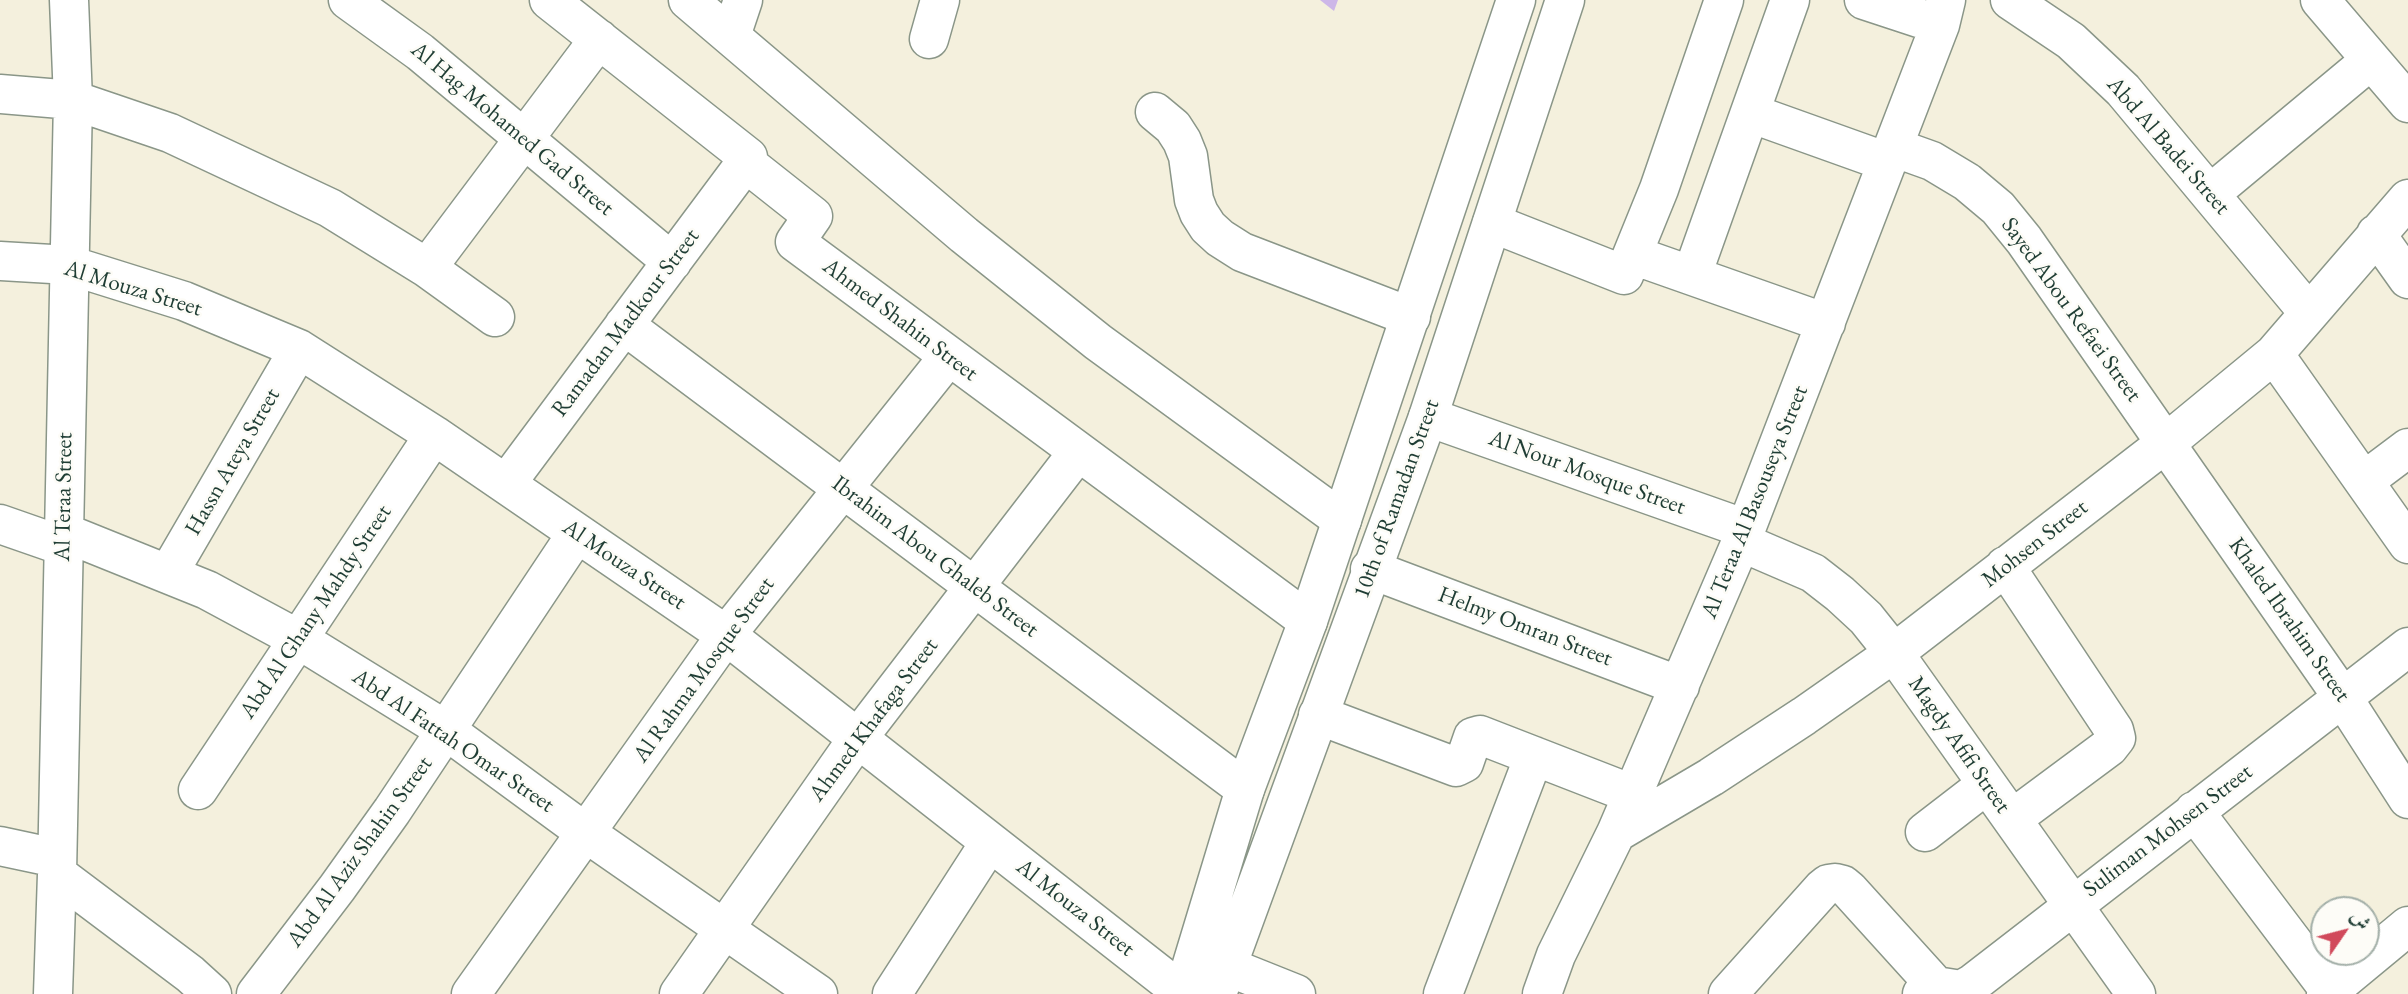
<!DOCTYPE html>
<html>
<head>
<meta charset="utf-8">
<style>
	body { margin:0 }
	#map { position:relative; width:2408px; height:994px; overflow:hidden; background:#f4f0dd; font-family:"EB Garamond",Amiri,serif }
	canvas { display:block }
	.north { position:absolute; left:2310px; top:896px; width:70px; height:70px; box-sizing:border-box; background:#fdfcf7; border:2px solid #a4b0a9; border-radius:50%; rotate:55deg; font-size:19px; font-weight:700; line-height:28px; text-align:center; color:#1f3d34 }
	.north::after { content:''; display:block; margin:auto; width:24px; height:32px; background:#d1495b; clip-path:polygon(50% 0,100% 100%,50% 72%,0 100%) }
</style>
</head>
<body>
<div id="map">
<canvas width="2408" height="994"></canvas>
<div class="north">ش</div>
</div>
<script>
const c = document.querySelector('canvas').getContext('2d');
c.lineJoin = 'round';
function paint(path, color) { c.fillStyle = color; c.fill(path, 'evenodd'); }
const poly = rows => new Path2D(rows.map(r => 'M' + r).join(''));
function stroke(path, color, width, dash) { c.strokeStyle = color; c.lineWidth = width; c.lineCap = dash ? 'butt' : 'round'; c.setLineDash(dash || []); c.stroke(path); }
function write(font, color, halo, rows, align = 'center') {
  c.font = font + ' "EB Garamond",serif'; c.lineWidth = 5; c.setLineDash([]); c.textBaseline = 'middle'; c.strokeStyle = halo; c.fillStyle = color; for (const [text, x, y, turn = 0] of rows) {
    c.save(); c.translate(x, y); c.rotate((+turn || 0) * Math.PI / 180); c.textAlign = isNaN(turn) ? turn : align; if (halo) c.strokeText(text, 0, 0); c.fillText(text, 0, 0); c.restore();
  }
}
paint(poly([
	[1320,0,1338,0,1334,11]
]), '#cdb7e8');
const minor = poly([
	[348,0,420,52,672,262],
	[549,0,748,157,746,163,813,216,795,242,1308,621],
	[688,0,964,235,1098,342,1342,520],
	[1864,0,1940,25],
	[2010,0,2071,41,2123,90,2308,312],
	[2320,0,2408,103],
	[731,36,743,0],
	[929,39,940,0],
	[0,94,73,100,170,133,330,208,427,268,495,317],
	[1155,112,1173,127,1182,141,1188,156,1194,200,1199,213,1208,227,1220,238,1242,252,1411,317],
	[1750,113,1887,162],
	[1893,147,1932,161,1967,182,1998,208,2024,240,2343,698,2408,799],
	[2210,194,2371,60],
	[1492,223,1624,275,1659,189,1724,0],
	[2376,234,2408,279],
	[1633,255,1826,323],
	[0,261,69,265,184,301,299,349,434,435,726,635,1183,993],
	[427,268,599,39],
	[1692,275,1790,0],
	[624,325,1245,789],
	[2274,354,2408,544],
	[1428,417,1746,529],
	[2364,481,2408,448],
	[506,484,746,162],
	[0,524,63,546],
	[63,532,207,590,298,639,447,731,586,833,818,994],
	[1741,542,1813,573,1840,594,1866,618,1894,653,2136,994],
	[2005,566,2114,730,2116,738,2109,747,2012,819],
	[1370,569,1680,686],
	[168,574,299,349],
	[1318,715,1456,767,1464,763,1473,737,1480,735,1632,794],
	[198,790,434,435],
	[2194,811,2330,991],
	[1925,832,1986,785],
	[1616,833,1711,777,1804,716,1894,653,2166,443,2274,354,2408,199],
	[0,846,56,858],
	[57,874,190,974,212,994],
	[1226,966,1296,994],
	[53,994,57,874,73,100,69,0],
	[256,994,337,888,392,811,577,533],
	[471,994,726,635,949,356],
	[679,994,858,738,1078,452],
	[892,994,990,842],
	[1443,994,1534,756],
	[1542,994,1556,955,1616,833,1741,542,1940,25,1946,0],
	[1728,994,1823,888,1828,884,1835,883,1843,885,1849,890,1936,986],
	[1922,994,1936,986,1961,990,1972,984,2408,647],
	[2326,994,2408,926]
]);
const major = poly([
	[1183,994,1245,789,1308,621,1516,0],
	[1217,994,1428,417,1565,0]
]);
stroke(minor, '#8a9688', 41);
stroke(major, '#8a9688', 41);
stroke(minor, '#fff', 38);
stroke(major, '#fff', 38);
write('23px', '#1f3d34', '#fdfcf7', [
	["Al Hag Mohamed Gad Street",512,129,40],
	["Abd Al Badei Street",2168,146,49],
	["Al Mouza Street",133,289,17],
	["Sayed Abou Refaei Street",2071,310,54],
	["Ahmed Shahin Street",900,320,37],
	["Ramadan Madkour Street",626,323,-53],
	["Hassn Ateya Street",233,462,-60],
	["Al Nour Mosque Street",1587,473,20],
	["Al Teraa Street",64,497,-89],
	["10th of Ramadan Street",1397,499,-70],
	["Al Teraa Al Basouseya Street",1755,502,-68],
	["Mohsen Street",2035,544,-38],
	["Ibrahim Abou Ghaleb Street",935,557,37],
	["Al Mouza Street",624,565,34],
	["Abd Al Ghany Mahdy Street",316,612,-56],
	["Khaled Ibrahim Street",2289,620,55],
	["Helmy Omran Street",1525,627,21],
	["Al Rahma Mosque Street",704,670,-54],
	["Ahmed Khafaga Street",874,720,-53],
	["Abd Al Fattah Omar Street",453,741,34],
	["Magdy Afifi Street",1959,745,55],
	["Suliman Mohsen Street",2168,831,-37],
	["Abd Al Aziz Shahin Street",360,852,-54],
	["Al Mouza Street",1075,908,38]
]);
</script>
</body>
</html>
